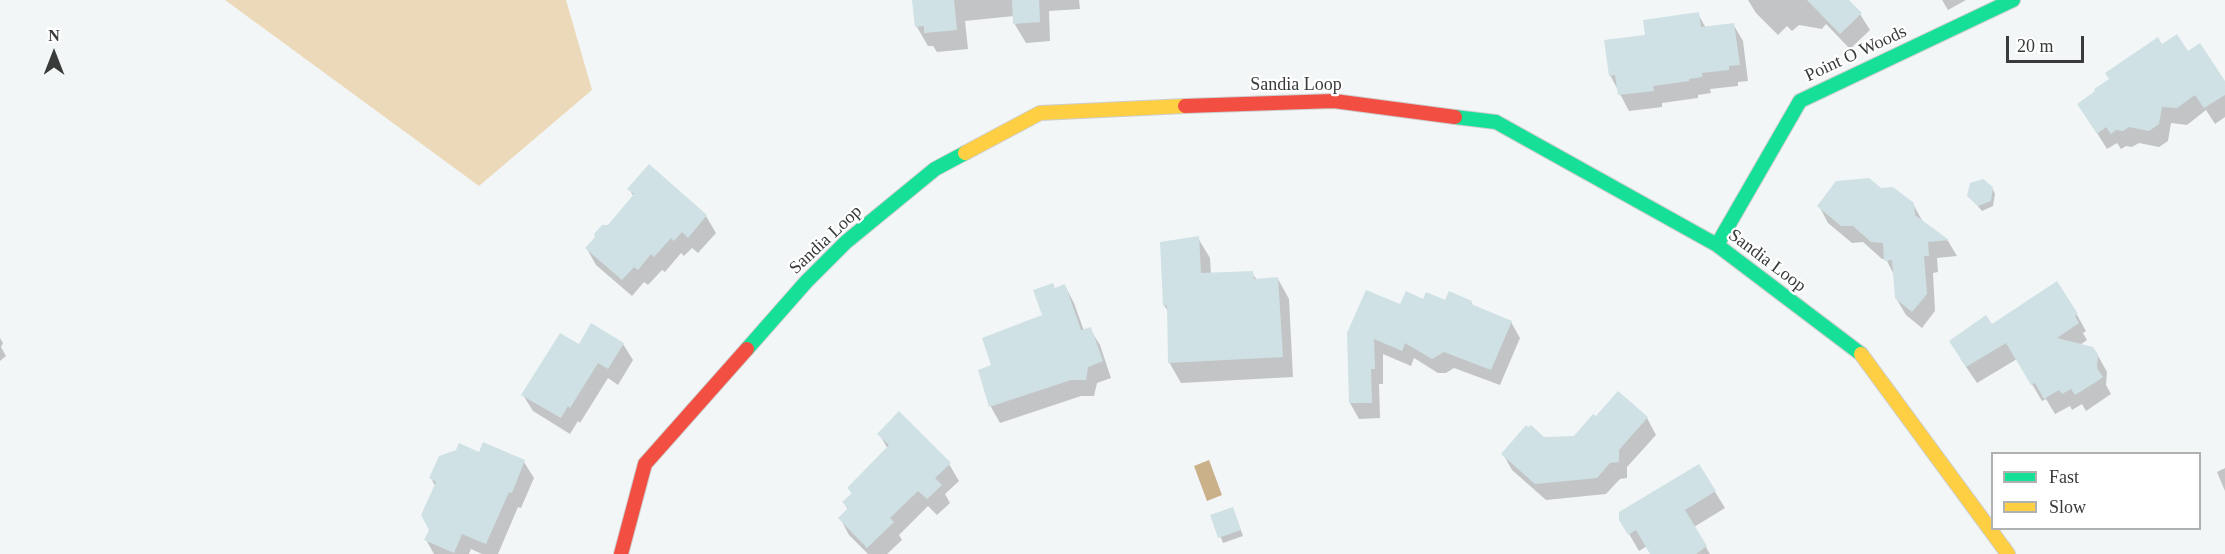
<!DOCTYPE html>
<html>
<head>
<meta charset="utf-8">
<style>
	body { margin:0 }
	#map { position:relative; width:2225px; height:554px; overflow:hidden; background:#f3f6f7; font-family:"Times New Roman",serif }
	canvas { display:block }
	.legend { position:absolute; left:1991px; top:452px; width:210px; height:78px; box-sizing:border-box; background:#fff; border:2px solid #b0b1b1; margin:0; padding:8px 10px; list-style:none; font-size:18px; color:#393b3b }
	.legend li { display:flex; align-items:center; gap:12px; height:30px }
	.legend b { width:30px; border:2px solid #b0b1b1 }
	.north { position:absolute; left:24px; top:24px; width:60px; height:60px; -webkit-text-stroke:4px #fff; paint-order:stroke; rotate:0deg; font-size:16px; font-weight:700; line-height:24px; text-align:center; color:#393b3b }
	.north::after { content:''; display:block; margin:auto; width:21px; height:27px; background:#393b3b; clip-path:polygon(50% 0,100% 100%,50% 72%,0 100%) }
	.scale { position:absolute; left:2006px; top:36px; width:78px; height:27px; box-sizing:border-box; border:3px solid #393b3b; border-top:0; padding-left:8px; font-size:18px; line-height:21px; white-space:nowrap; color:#393b3b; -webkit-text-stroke:4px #fff; paint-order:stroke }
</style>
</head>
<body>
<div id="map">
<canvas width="2225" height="554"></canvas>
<ul class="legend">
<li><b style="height:8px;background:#16e098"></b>Fast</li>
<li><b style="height:8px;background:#ffcf43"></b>Slow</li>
</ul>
<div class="north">N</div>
<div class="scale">20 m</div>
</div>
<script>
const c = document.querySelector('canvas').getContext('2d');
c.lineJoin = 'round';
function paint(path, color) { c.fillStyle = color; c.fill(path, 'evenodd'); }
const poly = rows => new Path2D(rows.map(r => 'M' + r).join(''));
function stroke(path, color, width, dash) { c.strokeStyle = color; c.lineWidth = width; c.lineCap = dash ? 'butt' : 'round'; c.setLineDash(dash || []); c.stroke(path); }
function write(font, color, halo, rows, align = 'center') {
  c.font = font + ' "Times New Roman",serif'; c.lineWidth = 4.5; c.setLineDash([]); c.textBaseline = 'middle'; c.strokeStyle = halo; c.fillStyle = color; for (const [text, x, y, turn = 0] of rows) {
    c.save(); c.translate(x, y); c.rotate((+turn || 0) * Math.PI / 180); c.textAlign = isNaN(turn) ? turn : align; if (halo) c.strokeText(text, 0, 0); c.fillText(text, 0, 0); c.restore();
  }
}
paint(poly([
	[225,0,566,0,592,90,479,186]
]), '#ecd9b9');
paint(poly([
	[1209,460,1222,495,1207,501,1194,466]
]), '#cab18a');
paint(poly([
	[914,0,1079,0,1080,9,1049,11,1050,41,1026,43,1014,23,1014,16,965,21,968,49,937,52,933,46,928,46,917,27],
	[1748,0,1847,0,1860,14,1870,30,1850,49,1826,24,1822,29,1799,25,1792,31,1787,26,1778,35,1756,13],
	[1942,0,1966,0,1948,10],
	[1698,14,1706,28,1733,24,1743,41,1748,81,1738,82,1738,86,1710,89,1711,93,1698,95,1698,98,1662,103,1662,107,1629,111,1610,75,1647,36],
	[2162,46,2188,53,2225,84,2225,117,2215,124,2206,110,2187,125,2171,123,2168,141,2159,147,2139,143,2132,147,2126,146,2121,149,2117,143,2107,149,2079,104],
	[649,166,706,216,716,233,698,253,692,248,684,256,681,253,665,272,662,270,648,285,644,282,632,296,596,265,587,249,634,197,629,189],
	[1992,188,1995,194,1993,206,1982,211,1969,196],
	[1881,189,1913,204,1923,222,1948,241,1957,256,1937,258,1938,272,1933,273,1935,311,1922,328,1906,315,1896,298,1894,275,1886,259,1882,259,1863,242,1852,243,1828,223,1819,206],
	[1198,238,1210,258,1211,274,1252,273,1257,280,1278,279,1289,299,1293,377,1181,383,1169,362,1169,313,1164,305],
	[1065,286,1074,303,1084,331,1090,329,1100,345,1111,378,1097,383,1094,396,1081,396,1000,423,991,407,979,370,993,366,1044,315,1055,289],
	[1424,301,1471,302,1474,307,1511,322,1520,338,1500,385,1454,368,1446,373,1438,373,1414,358,1411,366,1383,354,1383,384,1379,384,1380,418,1359,419,1350,403,1349,333,1401,306],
	[2077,315,2086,331,2083,333,2087,340,2080,345,2097,354,2107,372,2106,385,2111,394,2086,411,2082,404,2072,410,2070,406,2055,414,2046,399,2042,401,2017,359,1977,383,1960,358,1991,326],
	[0,338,3,343,1,347,6,356,0,361],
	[623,344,633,360,618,385,608,378,580,423,578,421,570,434,533,411,523,395,579,347],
	[1596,418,1647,418,1656,435,1627,467,1627,478,1620,479,1606,494,1546,500,1512,470,1503,454,1544,438,1575,438],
	[879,434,949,464,959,481,945,494,950,503,937,515,928,506,899,535,902,540,887,554,868,554,849,535,840,518,848,510,844,502,852,494,849,488,888,449],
	[480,454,524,462,534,478,521,508,518,507,498,554,482,554,471,549,469,554,434,554,426,540,430,530,435,486,431,478],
	[1699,466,1725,508,1694,527,1710,554,1652,554,1647,546,1639,551,1621,520],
	[2225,468,2225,491,2217,472],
	[1235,514,1243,536,1223,543,1212,516]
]), '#0003');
paint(poly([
	[912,0,954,0,957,30,924,33,924,26,915,27],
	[1012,0,1039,0,1040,22,1013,24],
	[1807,0,1849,0,1862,13,1840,34],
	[1699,12,1701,27,1734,23,1740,65,1729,66,1729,70,1702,73,1702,77,1689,79,1689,81,1653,86,1654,91,1618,95,1615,75,1609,76,1604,40,1645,35,1643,20],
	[2177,34,2188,51,2200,43,2225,81,2225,95,2204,108,2195,95,2177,108,2162,107,2159,124,2149,131,2129,127,2123,131,2116,130,2111,134,2106,127,2097,134,2077,104,2095,91,2094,89,2109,79,2105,73,2158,37,2162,44],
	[649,164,707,215,688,238,682,232,674,241,671,238,654,257,651,254,638,270,634,267,622,280,585,248,595,237,594,234,602,225,608,225,634,194,627,189],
	[1869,178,1881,188,1893,187,1914,203,1915,215,1949,240,1928,242,1929,256,1924,256,1927,294,1912,312,1895,298,1892,260,1884,261,1883,243,1871,242,1853,226,1841,226,1817,206,1836,181],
	[1983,179,1993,187,1991,201,1978,206,1967,196,1970,183],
	[1199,236,1201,273,1253,271,1254,279,1278,277,1283,357,1168,363,1167,305,1163,306,1160,242],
	[2057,281,2078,314,2075,316,2079,323,2057,338,2093,347,2098,354,2097,368,2103,377,2099,380,2075,395,2071,389,2062,394,2059,390,2044,399,2035,383,2031,385,2006,343,1966,367,1949,341,1986,315,1992,324],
	[1053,283,1055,288,1065,284,1081,330,1091,327,1103,361,1088,367,1086,380,1071,380,989,407,978,370,991,365,982,338,1042,315,1033,290],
	[1366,290,1400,304,1406,291,1423,299,1426,292,1445,300,1449,291,1472,301,1471,304,1512,321,1491,370,1444,352,1432,359,1405,343,1402,351,1374,339,1375,369,1371,369,1372,403,1349,403,1347,333],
	[591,323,624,343,608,369,598,363,570,408,568,406,561,418,521,395,560,333,579,344],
	[1618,391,1648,417,1619,450,1619,462,1610,463,1597,478,1535,484,1501,454,1526,425,1528,427,1531,425,1544,437,1574,436,1593,414,1596,416],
	[899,411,951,463,935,478,942,485,927,499,918,491,890,518,894,522,867,548,838,518,848,508,842,502,852,493,847,488,889,445,877,434],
	[483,442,525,460,512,493,509,492,486,544,462,534,454,553,424,540,429,530,421,515,436,482,429,478,439,456,456,450,459,443,479,452],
	[1699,464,1716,491,1685,510,1707,546,1696,554,1650,554,1636,530,1628,535,1619,520,1619,512],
	[1233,507,1241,530,1218,538,1210,515]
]), '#cfe1e4');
const fast = poly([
	[1455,117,1496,122,1717,245,1861,354],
	[1717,245,1800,101,2013,0],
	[747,349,806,282,846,242,935,169,965,153]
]);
const slow = poly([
	[965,153,1040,113,1185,106],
	[1861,354,2008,554]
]);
const jam = poly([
	[1185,106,1334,101,1455,117],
	[621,554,645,464,747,349]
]);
stroke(fast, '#cccecf', 16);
stroke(slow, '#cccecf', 16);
stroke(jam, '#cccecf', 16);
stroke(fast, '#16e098', 14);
stroke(slow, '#ffcf43', 14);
stroke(jam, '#f24e42', 14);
write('18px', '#393b3b', '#fff', [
	["Point O Woods",1856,54,-25],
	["Sandia Loop",1296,85],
	["Sandia Loop",826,240,-43],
	["Sandia Loop",1767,261,37]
]);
</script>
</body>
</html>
